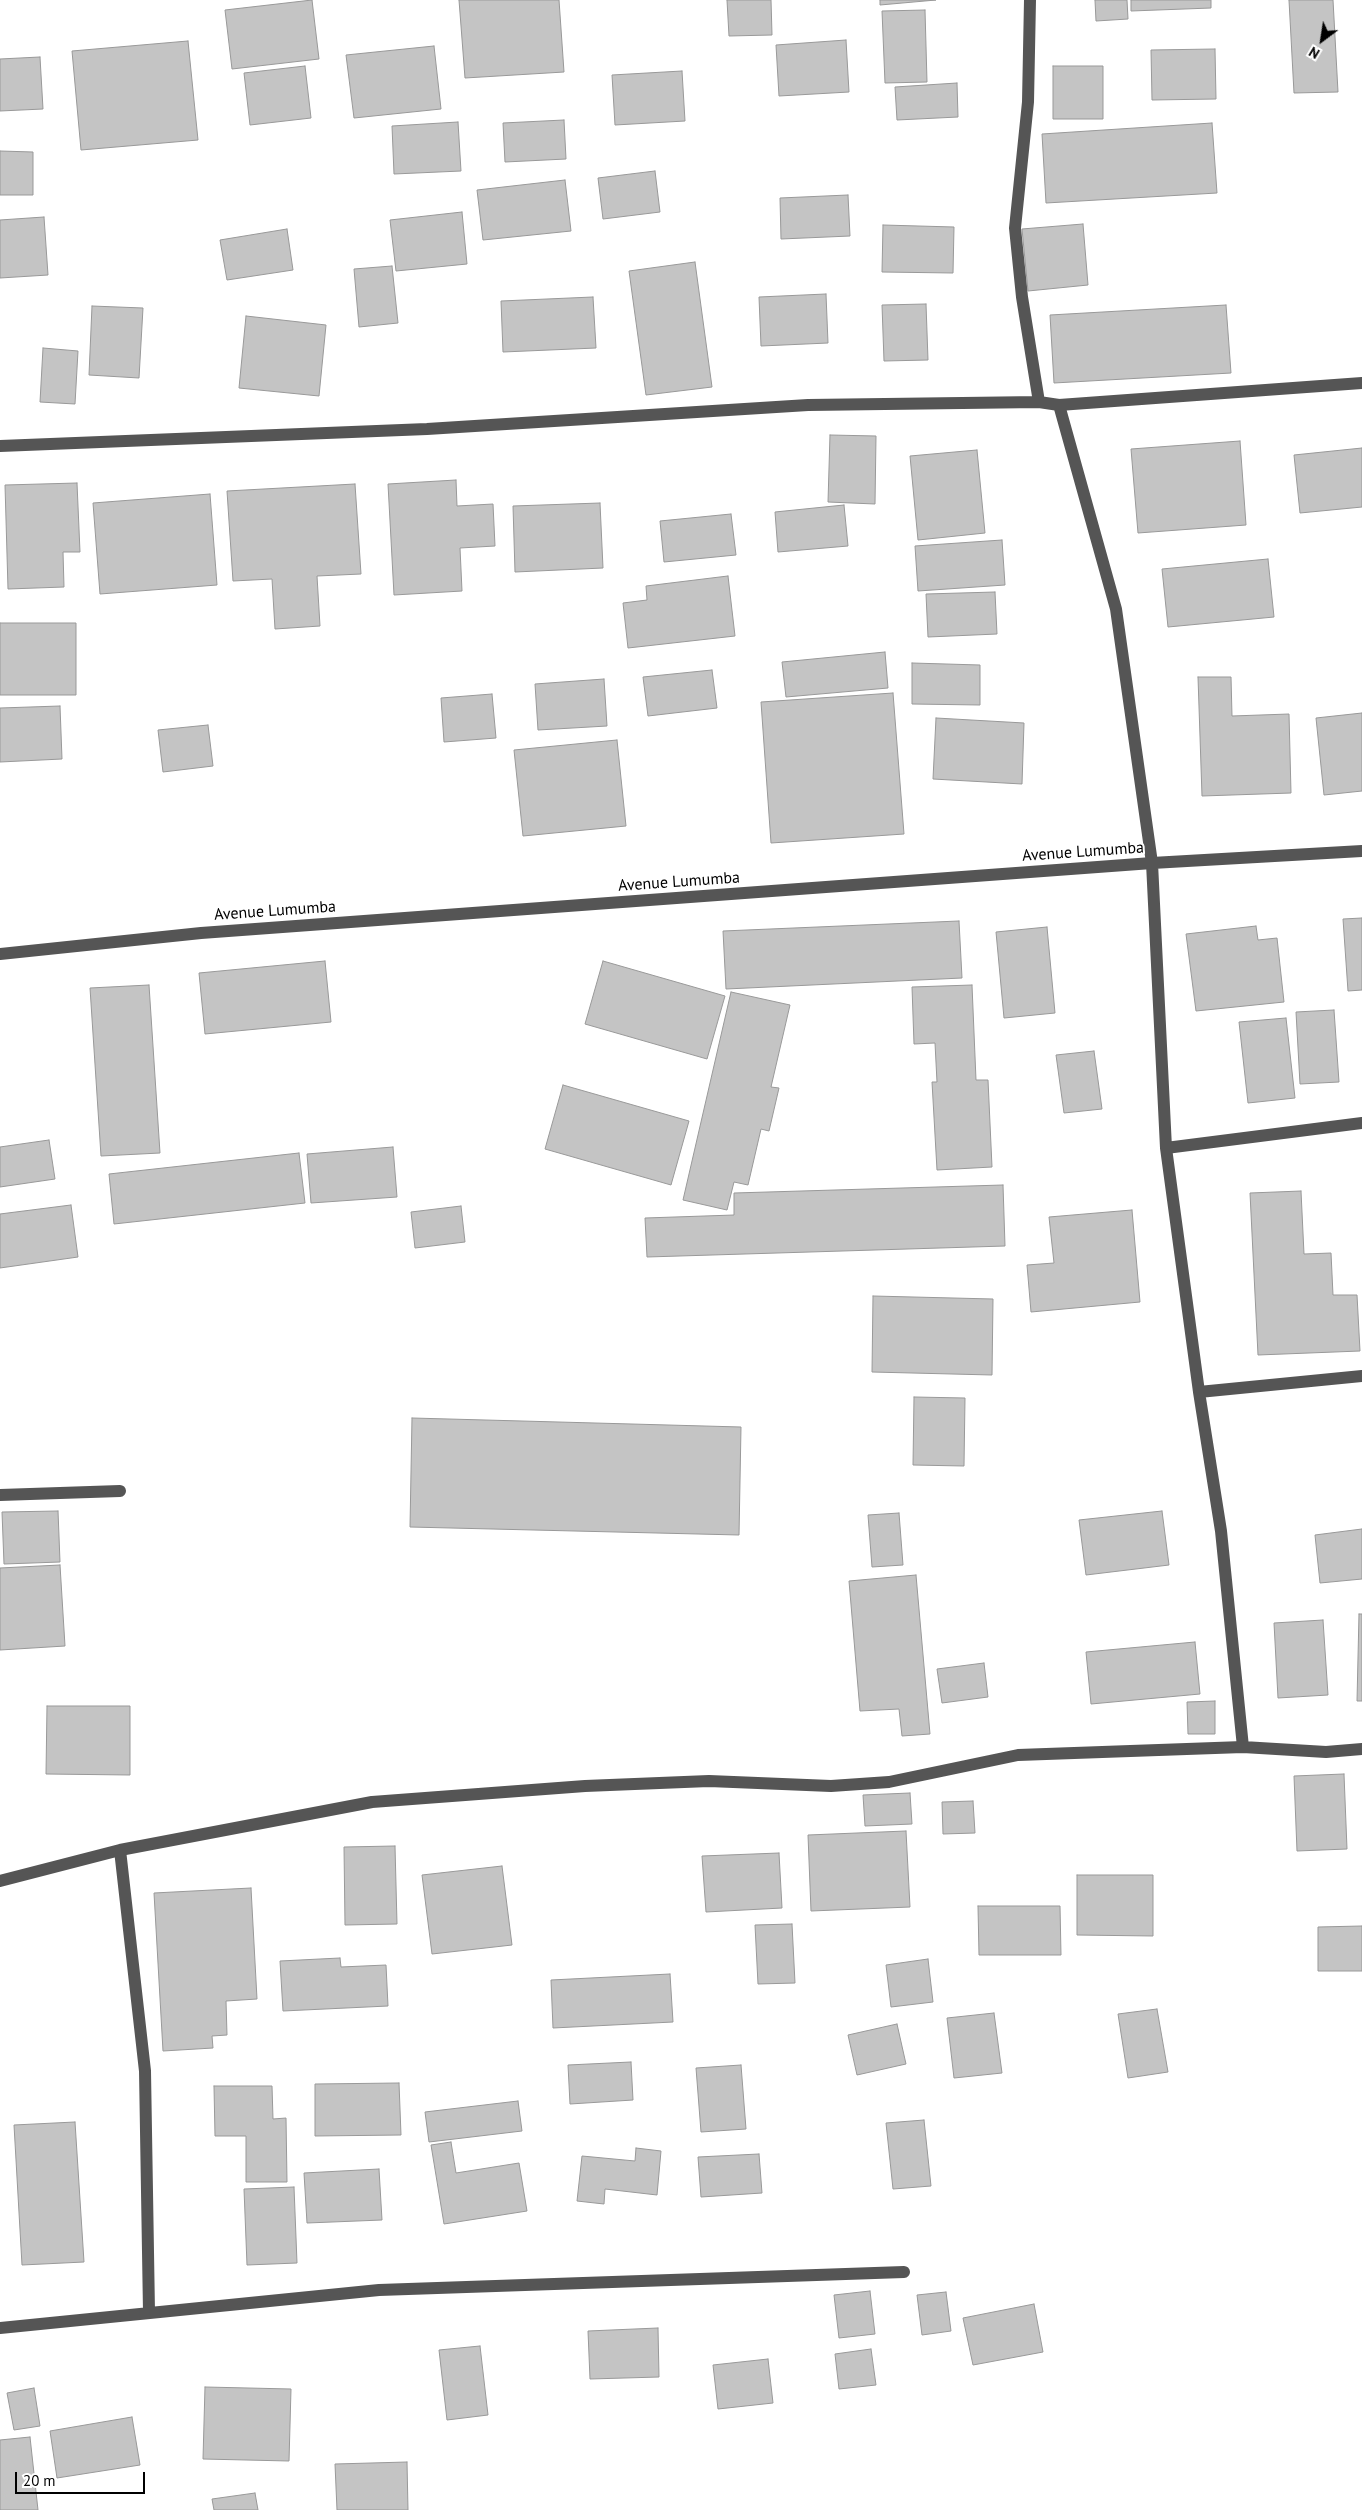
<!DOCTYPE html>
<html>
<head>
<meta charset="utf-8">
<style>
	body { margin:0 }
	#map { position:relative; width:1362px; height:2510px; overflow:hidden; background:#fff; font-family:"PT Sans",sans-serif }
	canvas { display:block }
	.north { position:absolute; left:1297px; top:15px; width:50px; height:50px; -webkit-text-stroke:4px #fff; paint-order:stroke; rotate:211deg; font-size:14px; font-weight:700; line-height:20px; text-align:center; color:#000 }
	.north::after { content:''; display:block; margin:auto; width:18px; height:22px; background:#000; clip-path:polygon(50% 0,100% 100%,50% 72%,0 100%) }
	.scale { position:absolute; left:15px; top:2472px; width:130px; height:22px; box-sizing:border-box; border:2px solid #000; border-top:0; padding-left:6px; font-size:15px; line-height:18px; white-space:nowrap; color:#000; -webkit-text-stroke:4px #fff; paint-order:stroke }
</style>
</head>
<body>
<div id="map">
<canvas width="1362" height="2510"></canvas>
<div class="north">N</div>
<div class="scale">20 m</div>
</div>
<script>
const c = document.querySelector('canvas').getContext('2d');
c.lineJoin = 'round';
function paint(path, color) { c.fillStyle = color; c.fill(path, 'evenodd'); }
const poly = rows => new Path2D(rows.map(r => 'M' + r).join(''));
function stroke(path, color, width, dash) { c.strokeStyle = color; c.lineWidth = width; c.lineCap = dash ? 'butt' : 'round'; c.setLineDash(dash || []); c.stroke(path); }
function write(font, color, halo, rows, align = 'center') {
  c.font = font + ' "PT Sans",sans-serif'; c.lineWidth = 4; c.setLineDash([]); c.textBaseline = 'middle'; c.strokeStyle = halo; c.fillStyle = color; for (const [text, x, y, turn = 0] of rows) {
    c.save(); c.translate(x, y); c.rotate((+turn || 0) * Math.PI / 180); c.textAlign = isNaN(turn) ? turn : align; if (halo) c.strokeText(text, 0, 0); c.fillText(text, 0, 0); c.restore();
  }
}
const building = poly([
	[312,0,319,59,232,69,225,10,312,0],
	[459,0,559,0,564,72,465,78,459,0],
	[727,0,771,0,772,35,729,36,727,0],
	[880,0,936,0,880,5,880,0],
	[1095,0,1127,0,1128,19,1096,21,1095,0],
	[1131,0,1211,0,1211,8,1131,11,1131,0],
	[1289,0,1333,0,1338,92,1294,93,1289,0],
	[925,10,927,82,885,83,882,11,925,10],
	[846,40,849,92,779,96,776,45,846,40],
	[188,41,198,140,81,150,72,51,188,41],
	[434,46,441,109,354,118,346,55,434,46],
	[1215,49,1216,99,1152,100,1151,50,1215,49],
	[40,57,43,109,0,111,0,59,40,57],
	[305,66,311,118,250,125,244,73,305,66],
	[1053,66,1103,66,1103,119,1053,119,1053,66],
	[682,71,685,121,615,125,612,75,682,71],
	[957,83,958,117,897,120,895,87,957,83],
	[564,120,566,159,505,162,503,123,564,120],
	[458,122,461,171,394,174,392,126,458,122],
	[1212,123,1217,193,1046,203,1042,134,1212,123],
	[0,151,33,152,33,195,0,195,0,151],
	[655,171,660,212,603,219,598,178,655,171],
	[565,180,571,231,483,240,477,190,565,180],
	[848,195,850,236,781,239,780,198,848,195],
	[462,212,467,264,396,271,390,220,462,212],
	[44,217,48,275,0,278,0,220,44,217],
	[1083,224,1088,285,1028,291,1022,229,1083,224],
	[883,225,954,227,953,273,882,272,883,225],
	[287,229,293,270,227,280,220,240,287,229],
	[695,262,712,387,646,395,629,271,695,262],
	[392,266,398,323,359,327,354,269,392,266],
	[826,294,828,343,761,346,759,297,826,294],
	[593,297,596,348,503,352,501,301,593,297],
	[926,304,928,360,884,361,882,305,926,304],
	[1226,305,1231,373,1054,383,1050,315,1226,305],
	[92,306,143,308,139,378,89,375,92,306],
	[246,316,326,325,319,396,239,388,246,316],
	[43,348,78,351,75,404,40,402,43,348],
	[830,435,876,436,875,504,828,502,830,435],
	[1240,441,1246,525,1138,533,1131,449,1240,441],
	[1362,448,1362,507,1300,513,1294,455,1362,448],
	[977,450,985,533,918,540,910,456,977,450],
	[456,480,457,506,493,504,495,546,460,548,462,591,394,595,388,484,456,480],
	[77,483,80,552,63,552,64,587,8,589,5,485,77,483],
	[355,484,361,574,317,576,320,626,275,629,272,579,233,581,227,491,355,484],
	[210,494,217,585,100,594,93,503,210,494],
	[600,503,603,568,515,572,513,506,600,503],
	[844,505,848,546,778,552,775,512,844,505],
	[731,514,736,555,664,562,660,521,731,514],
	[1002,540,1005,585,918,591,915,546,1002,540],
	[1268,559,1274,617,1168,627,1162,569,1268,559],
	[728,576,735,636,628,648,623,603,647,600,646,586,728,576],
	[995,592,997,634,928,637,926,594,995,592],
	[0,623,76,623,76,695,0,695,0,623],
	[885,652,888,688,786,697,782,662,885,652],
	[912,663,980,665,980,705,912,704,912,663],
	[712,670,717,708,648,716,643,677,712,670],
	[1198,677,1231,677,1232,716,1289,714,1291,793,1202,796,1198,677],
	[604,679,607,726,538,730,535,684,604,679],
	[893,693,904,834,771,843,761,702,893,693],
	[492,694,496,738,444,742,441,698,492,694],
	[60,706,62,759,0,762,0,708,60,706],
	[1362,713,1362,791,1324,795,1316,718,1362,713],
	[936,718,1024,723,1022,784,933,779,936,718],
	[208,725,213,766,163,772,158,730,208,725],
	[617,740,626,826,523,836,514,750,617,740],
	[1362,918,1362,990,1348,991,1343,919,1362,918],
	[959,921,962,978,726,989,723,931,959,921],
	[1256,926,1258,940,1277,938,1284,1002,1196,1011,1186,934,1256,926],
	[1047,927,1055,1013,1004,1018,996,932,1047,927],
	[325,961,331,1022,205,1034,199,973,325,961],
	[603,961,725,996,707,1059,585,1024,603,961],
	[149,985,160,1153,101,1156,90,988,149,985],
	[972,985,976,1080,988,1080,992,1167,937,1170,932,1082,937,1082,935,1043,914,1044,912,987,972,985],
	[731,992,790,1005,771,1087,779,1088,769,1131,761,1129,748,1185,734,1182,727,1210,683,1200,731,992],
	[1334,1010,1339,1082,1300,1084,1296,1012,1334,1010],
	[1286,1018,1295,1098,1248,1103,1239,1022,1286,1018],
	[1094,1051,1102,1109,1064,1113,1056,1055,1094,1051],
	[563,1085,689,1121,671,1185,545,1149,563,1085],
	[49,1140,55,1179,0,1187,0,1147,49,1140],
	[393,1147,397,1197,311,1203,307,1154,393,1147],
	[299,1153,305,1203,114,1224,109,1174,299,1153],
	[1003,1185,1005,1246,647,1257,645,1218,734,1215,734,1193,1003,1185],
	[1301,1191,1304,1254,1331,1253,1333,1295,1357,1295,1360,1351,1258,1355,1250,1193,1301,1191],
	[71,1205,78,1257,0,1268,0,1214,71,1205],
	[461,1206,465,1242,415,1248,411,1212,461,1206],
	[1132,1210,1140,1302,1031,1312,1027,1265,1054,1263,1049,1217,1132,1210],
	[873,1296,993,1299,992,1375,872,1372,873,1296],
	[914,1397,965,1398,964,1466,913,1465,914,1397],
	[412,1418,741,1427,739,1535,410,1527,412,1418],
	[58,1511,60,1562,4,1564,2,1512,58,1511],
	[1162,1511,1169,1565,1086,1575,1079,1520,1162,1511],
	[899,1513,903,1565,872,1567,868,1515,899,1513],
	[1362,1529,1362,1579,1320,1583,1315,1535,1362,1529],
	[60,1565,65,1646,0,1650,0,1568,60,1565],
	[916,1575,930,1734,902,1736,899,1709,860,1711,849,1581,916,1575],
	[1359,1614,1362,1614,1362,1701,1357,1701,1359,1614],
	[1323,1620,1328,1695,1278,1698,1274,1623,1323,1620],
	[1195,1642,1200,1694,1091,1704,1086,1652,1195,1642],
	[984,1663,988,1697,942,1703,937,1669,984,1663],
	[1215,1701,1215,1734,1188,1734,1187,1702,1215,1701],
	[47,1706,130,1706,130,1775,46,1774,47,1706],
	[1344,1774,1347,1849,1297,1851,1294,1776,1344,1774],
	[910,1793,912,1824,865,1826,863,1795,910,1793],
	[973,1801,975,1833,943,1834,942,1802,973,1801],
	[906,1831,910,1907,811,1911,808,1835,906,1831],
	[395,1846,397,1924,345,1925,344,1847,395,1846],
	[779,1853,782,1908,706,1912,702,1856,779,1853],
	[502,1866,512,1945,432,1954,422,1875,502,1866],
	[1077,1875,1153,1875,1153,1936,1077,1935,1077,1875],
	[251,1888,257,1999,226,2001,227,2035,212,2036,213,2048,163,2051,154,1893,251,1888],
	[978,1906,1060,1906,1061,1955,979,1955,978,1906],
	[792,1924,795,1983,758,1984,755,1925,792,1924],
	[1362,1926,1362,1971,1318,1971,1318,1927,1362,1926],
	[340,1958,341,1967,386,1965,388,2006,283,2011,280,1961,340,1958],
	[928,1959,933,2002,891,2007,886,1965,928,1959],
	[670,1974,673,2022,553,2028,551,1980,670,1974],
	[1157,2009,1168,2072,1128,2078,1118,2014,1157,2009],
	[994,2013,1002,2073,954,2078,947,2018,994,2013],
	[897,2024,906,2064,857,2075,848,2035,897,2024],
	[631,2062,633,2100,570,2104,568,2065,631,2062],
	[741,2065,746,2129,701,2132,696,2068,741,2065],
	[399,2083,401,2135,315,2136,315,2084,399,2083],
	[214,2086,272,2086,273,2119,286,2118,287,2182,246,2182,246,2136,215,2136,214,2086],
	[518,2101,522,2131,429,2142,425,2112,518,2101],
	[924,2120,931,2186,893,2189,886,2123,924,2120],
	[75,2122,84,2262,22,2265,14,2125,75,2122],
	[451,2142,456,2173,519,2163,527,2211,444,2224,431,2145,451,2142],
	[636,2148,661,2151,657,2195,605,2189,604,2204,577,2201,582,2156,635,2161,636,2148],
	[759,2154,762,2193,701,2197,698,2157,759,2154],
	[379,2169,382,2220,307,2223,304,2173,379,2169],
	[294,2187,297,2263,247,2265,244,2189,294,2187],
	[870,2291,875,2334,839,2338,834,2295,870,2291],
	[946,2292,951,2331,922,2335,917,2295,946,2292],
	[1034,2304,1043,2352,973,2365,963,2318,1034,2304],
	[658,2328,659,2377,590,2379,588,2331,658,2328],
	[480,2346,488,2415,447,2420,439,2350,480,2346],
	[871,2349,876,2385,839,2389,835,2354,871,2349],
	[768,2359,773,2403,718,2409,713,2365,768,2359],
	[205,2387,291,2389,289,2461,203,2459,205,2387],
	[34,2388,40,2426,14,2430,7,2393,34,2388],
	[132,2417,140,2465,57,2478,50,2431,132,2417],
	[30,2437,38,2510,0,2510,0,2440,30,2437],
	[407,2462,408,2510,337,2510,335,2464,407,2462],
	[255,2493,258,2510,214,2510,212,2499,255,2493]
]);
paint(building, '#c4c4c4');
stroke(building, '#999', 1);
stroke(poly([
	[1030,0,1028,102,1015,228,1022,297,1039,402],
	[1059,405,1116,609,1152,863,1166,1148,1199,1392,1221,1531,1243,1747],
	[0,446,427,429,808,405,1039,402,1059,405,1362,383],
	[0,954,201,933,1152,863,1362,851],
	[1166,1148,1362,1123],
	[1199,1392,1362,1376],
	[0,1495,120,1491],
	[120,1850,145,2071,149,2312],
	[0,1881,120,1850,372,1802,585,1786,709,1781,831,1786,889,1782,1018,1755,1243,1747,1326,1752,1362,1749],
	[0,2328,379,2290,904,2272]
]), '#555', 12);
write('16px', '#000', '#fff', [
	["Avenue Lumumba",1083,852,-4],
	["Avenue Lumumba",679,882,-4],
	["Avenue Lumumba",275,911,-4]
]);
</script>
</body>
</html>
